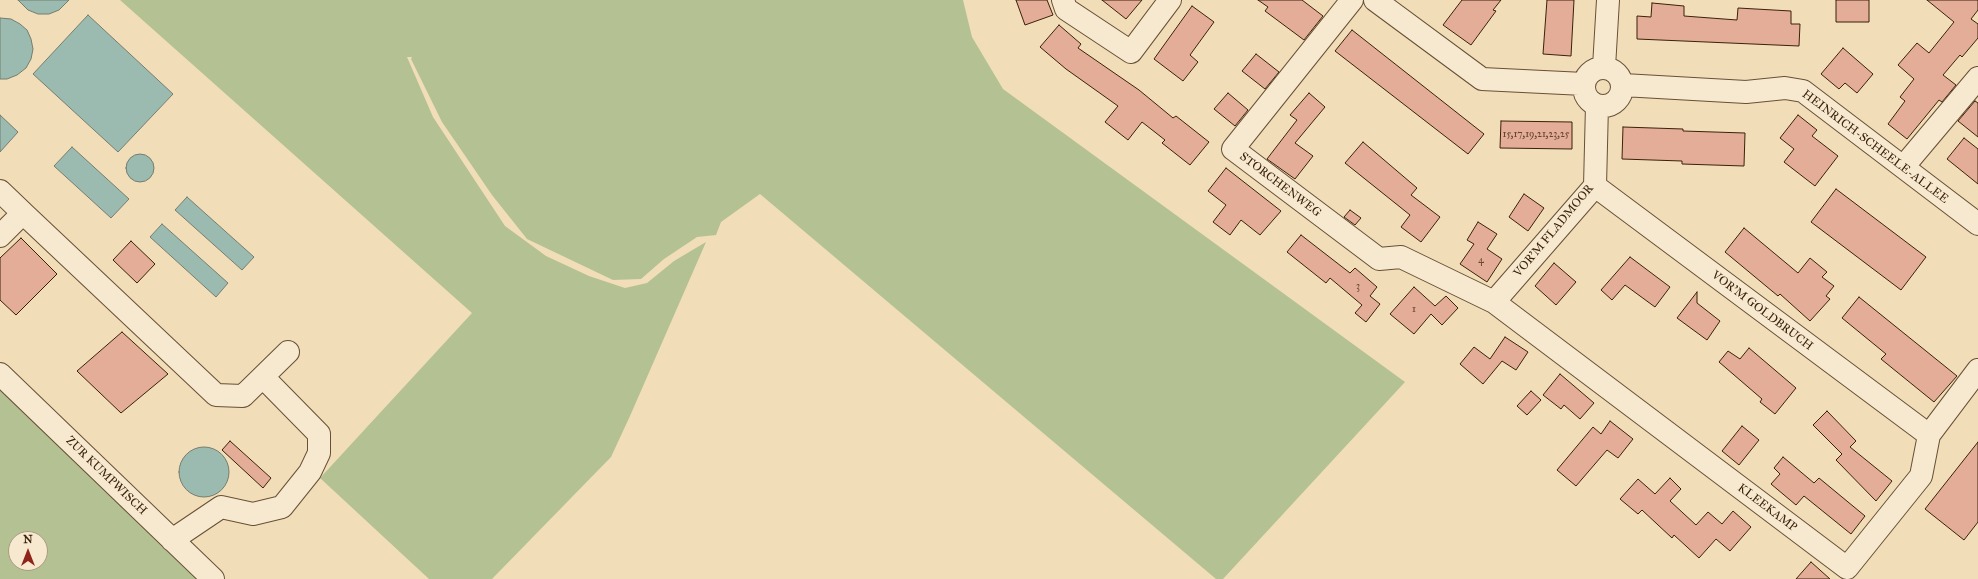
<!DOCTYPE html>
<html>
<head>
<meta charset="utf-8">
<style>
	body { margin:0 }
	#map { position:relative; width:1978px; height:579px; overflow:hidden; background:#f1ddb7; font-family:"IM FELL Great Primer",serif }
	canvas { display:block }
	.north { position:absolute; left:8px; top:531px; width:40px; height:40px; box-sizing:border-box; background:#f6e9d0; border:1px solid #ab9981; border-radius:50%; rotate:0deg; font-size:11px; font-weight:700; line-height:16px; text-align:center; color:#3b210a }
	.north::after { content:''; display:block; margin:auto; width:14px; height:18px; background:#8f2418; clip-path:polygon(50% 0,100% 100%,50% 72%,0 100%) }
</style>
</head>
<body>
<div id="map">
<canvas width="1978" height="579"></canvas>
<div class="north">N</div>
</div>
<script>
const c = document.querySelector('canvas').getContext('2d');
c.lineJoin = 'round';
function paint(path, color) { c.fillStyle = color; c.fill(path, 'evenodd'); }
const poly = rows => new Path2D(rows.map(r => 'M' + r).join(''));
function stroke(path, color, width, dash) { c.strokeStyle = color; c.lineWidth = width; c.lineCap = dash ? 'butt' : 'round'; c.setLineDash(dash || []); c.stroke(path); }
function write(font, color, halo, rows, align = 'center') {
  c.font = font + ' "IM FELL Great Primer",serif'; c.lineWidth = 3.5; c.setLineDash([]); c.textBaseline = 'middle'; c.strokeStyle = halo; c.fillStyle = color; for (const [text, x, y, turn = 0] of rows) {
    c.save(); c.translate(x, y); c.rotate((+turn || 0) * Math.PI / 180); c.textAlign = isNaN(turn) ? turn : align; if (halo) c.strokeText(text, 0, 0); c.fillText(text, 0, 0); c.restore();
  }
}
paint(poly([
	[120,0,963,0,972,37,1003,89,1405,382,1223,579,1216,579,760,194,721,222,716,235,697,237,664,259,641,279,613,280,527,239,492,195,442,122,411,59,412,57,407,57,433,117,505,226,546,256,589,276,625,288,647,283,674,261,706,242,630,416,611,457,492,579,429,579,320,478,472,313],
	[0,382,206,579,0,579],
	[16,539,40,539,40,563,16,563]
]), '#b4c293');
const water = poly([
	[18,0,69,0,59,10,49,14,38,14,28,10,18,0],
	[88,15,173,94,118,152,33,74,88,15],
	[0,18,11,19,20,24,27,30,31,39,33,49,31,59,26,68,17,75,7,79,0,79,0,18],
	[0,115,18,132,0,152,0,115],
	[72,147,129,199,111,218,54,166,72,147],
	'126 168a14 14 0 1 1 28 0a14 14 0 1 1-28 0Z',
	[187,197,254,257,242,270,175,210,187,197],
	[162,224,228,283,216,297,150,237,162,224],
	'179 472a25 25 0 1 1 50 0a25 25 0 1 1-50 0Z'
]);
paint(water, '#9bbbb0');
stroke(water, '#757d6e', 1);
const building = poly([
	[1016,0,1047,0,1053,15,1025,25,1016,0],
	[1102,0,1142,0,1126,19,1102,0],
	[1258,0,1302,0,1323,16,1304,40,1265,11,1268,7,1258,0],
	[1462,0,1501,0,1493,10,1496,11,1471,45,1443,25,1462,0],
	[1547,0,1574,0,1571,56,1543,54,1547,0],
	[1836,0,1869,0,1869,22,1836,22,1836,0],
	[1927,0,1978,0,1978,10,1971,19,1978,24,1978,38,1962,57,1960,55,1943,75,1956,85,1942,102,1939,100,1907,139,1888,124,1905,101,1900,97,1914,79,1898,65,1917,43,1929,53,1954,22,1927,0],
	[1652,3,1684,6,1684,16,1737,20,1738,8,1791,11,1791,24,1800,24,1799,46,1637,39,1637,16,1651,17,1652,3],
	[1192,6,1214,22,1190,55,1198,62,1183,81,1154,59,1192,6],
	[1059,25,1081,44,1078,48,1139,90,1173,118,1176,116,1209,142,1190,165,1162,143,1165,140,1142,122,1128,140,1105,122,1118,106,1066,69,1040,47,1059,25],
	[1352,30,1484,134,1468,154,1335,51,1352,30],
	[1843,48,1873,74,1857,93,1845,83,1839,89,1821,74,1843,48],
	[1256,54,1279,72,1265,89,1242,71,1256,54],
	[1228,93,1248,110,1235,126,1214,109,1228,93],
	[1309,93,1325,107,1295,143,1313,156,1295,179,1267,159,1297,120,1290,115,1309,93],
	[1975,101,1978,103,1978,137,1958,121,1975,101],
	[1798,115,1817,130,1812,136,1838,156,1815,186,1784,162,1794,149,1780,138,1798,115],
	[1501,121,1572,122,1572,149,1500,148,1501,121],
	[1623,127,1683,129,1683,131,1745,133,1744,166,1682,164,1682,161,1622,159,1623,127],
	[1964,138,1978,149,1978,184,1947,159,1964,138],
	[1363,142,1417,188,1411,195,1440,217,1421,242,1401,227,1410,215,1345,163,1363,142],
	[1226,168,1281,211,1260,235,1241,220,1230,235,1213,222,1226,205,1208,191,1226,168],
	[1836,189,1926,257,1901,290,1811,222,1836,189],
	[1524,194,1544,208,1528,231,1509,217,1524,194],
	[1350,210,1361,218,1355,225,1344,217,1350,210],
	[1478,222,1497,234,1487,249,1502,259,1487,282,1460,264,1474,244,1467,240,1478,222],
	[1744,228,1798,273,1810,258,1827,272,1822,277,1834,286,1826,296,1830,299,1810,321,1780,294,1778,296,1725,252,1744,228],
	[1301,235,1350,273,1355,268,1377,287,1370,296,1380,304,1366,322,1355,313,1362,305,1330,278,1326,283,1287,252,1301,235],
	[21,238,57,274,16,315,0,300,0,258,21,238],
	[131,241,155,264,137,283,113,260,131,241],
	[1630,257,1670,287,1655,307,1625,285,1612,300,1601,290,1630,257],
	[1554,263,1576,282,1556,305,1535,286,1554,263],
	[1414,287,1435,306,1446,296,1458,308,1442,325,1431,314,1414,334,1390,314,1414,287],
	[1697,292,1697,303,1720,321,1707,340,1677,318,1697,292],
	[1859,297,1957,376,1934,402,1881,359,1886,354,1842,318,1859,297],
	[122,332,168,374,121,413,77,371,122,332],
	[1505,337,1528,352,1516,370,1502,361,1483,384,1460,364,1474,347,1490,359,1505,337],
	[1749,348,1796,388,1775,414,1760,402,1762,399,1719,362,1728,351,1740,359,1749,348],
	[1560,374,1594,403,1580,419,1564,405,1561,409,1543,395,1560,374],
	[1531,391,1541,400,1527,415,1517,406,1531,391],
	[1827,411,1856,441,1850,447,1892,481,1876,501,1836,460,1842,454,1813,425,1827,411],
	[1610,421,1633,439,1618,458,1607,450,1576,486,1557,470,1593,427,1601,434,1610,421],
	[1742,426,1759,440,1739,465,1722,451,1742,426],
	[230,441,271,478,263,488,222,450,230,441],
	[1978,442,1978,522,1964,540,1925,509,1978,442],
	[1783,457,1814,483,1819,478,1865,516,1851,534,1804,496,1796,505,1771,484,1780,474,1774,468,1783,457],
	[1670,478,1681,489,1670,501,1696,525,1708,512,1722,524,1733,511,1751,527,1730,551,1716,539,1699,558,1674,535,1672,538,1642,510,1638,514,1620,499,1638,479,1655,494,1670,478],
	[1811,562,1830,579,1796,579,1811,562]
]);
paint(building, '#e3ad98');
stroke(building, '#3b210a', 1);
const minor = poly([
	[1063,0,1066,9,1131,52,1170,0],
	[1352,0,1233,149,1379,259,1401,257,1494,302,1847,568,1921,476,1929,435,1978,370],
	[1375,0,1482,79,1584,84],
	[1604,67,1608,0],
	'1584 87a19 19 0 1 1 38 0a19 19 0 1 1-38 0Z',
	[1623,85,1746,92,1785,88,1803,91,1978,224],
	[1904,166,1978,78],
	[1595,186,1929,435],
	[0,191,23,213],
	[0,236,23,213,216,395,243,396,288,352],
	[1494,302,1595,186,1597,105],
	[0,374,213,579],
	[172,540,221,507,253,514,282,507,310,472,319,453,319,434,263,377]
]);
stroke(minor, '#685035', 24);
stroke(minor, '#f6e9d0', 22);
write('10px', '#65442e', null, [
	["15,17,19,21,23,25",1536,135],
	["4",1481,261],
	["3",1358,287],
	["1",1414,310]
]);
write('12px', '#3b210a', '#f6e9d0', [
	["HEINRICH-SCHEELE-ALLEE",1875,147,37],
	["STORCHENWEG",1280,185,37],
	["VOR'M FLADMOOR",1554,231,-50],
	["VOR'M GOLDBRUCH",1762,311,37],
	["ZUR KUMPWISCH",106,476,44],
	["KLEEKAMP",1767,508,37]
]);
</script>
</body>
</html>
